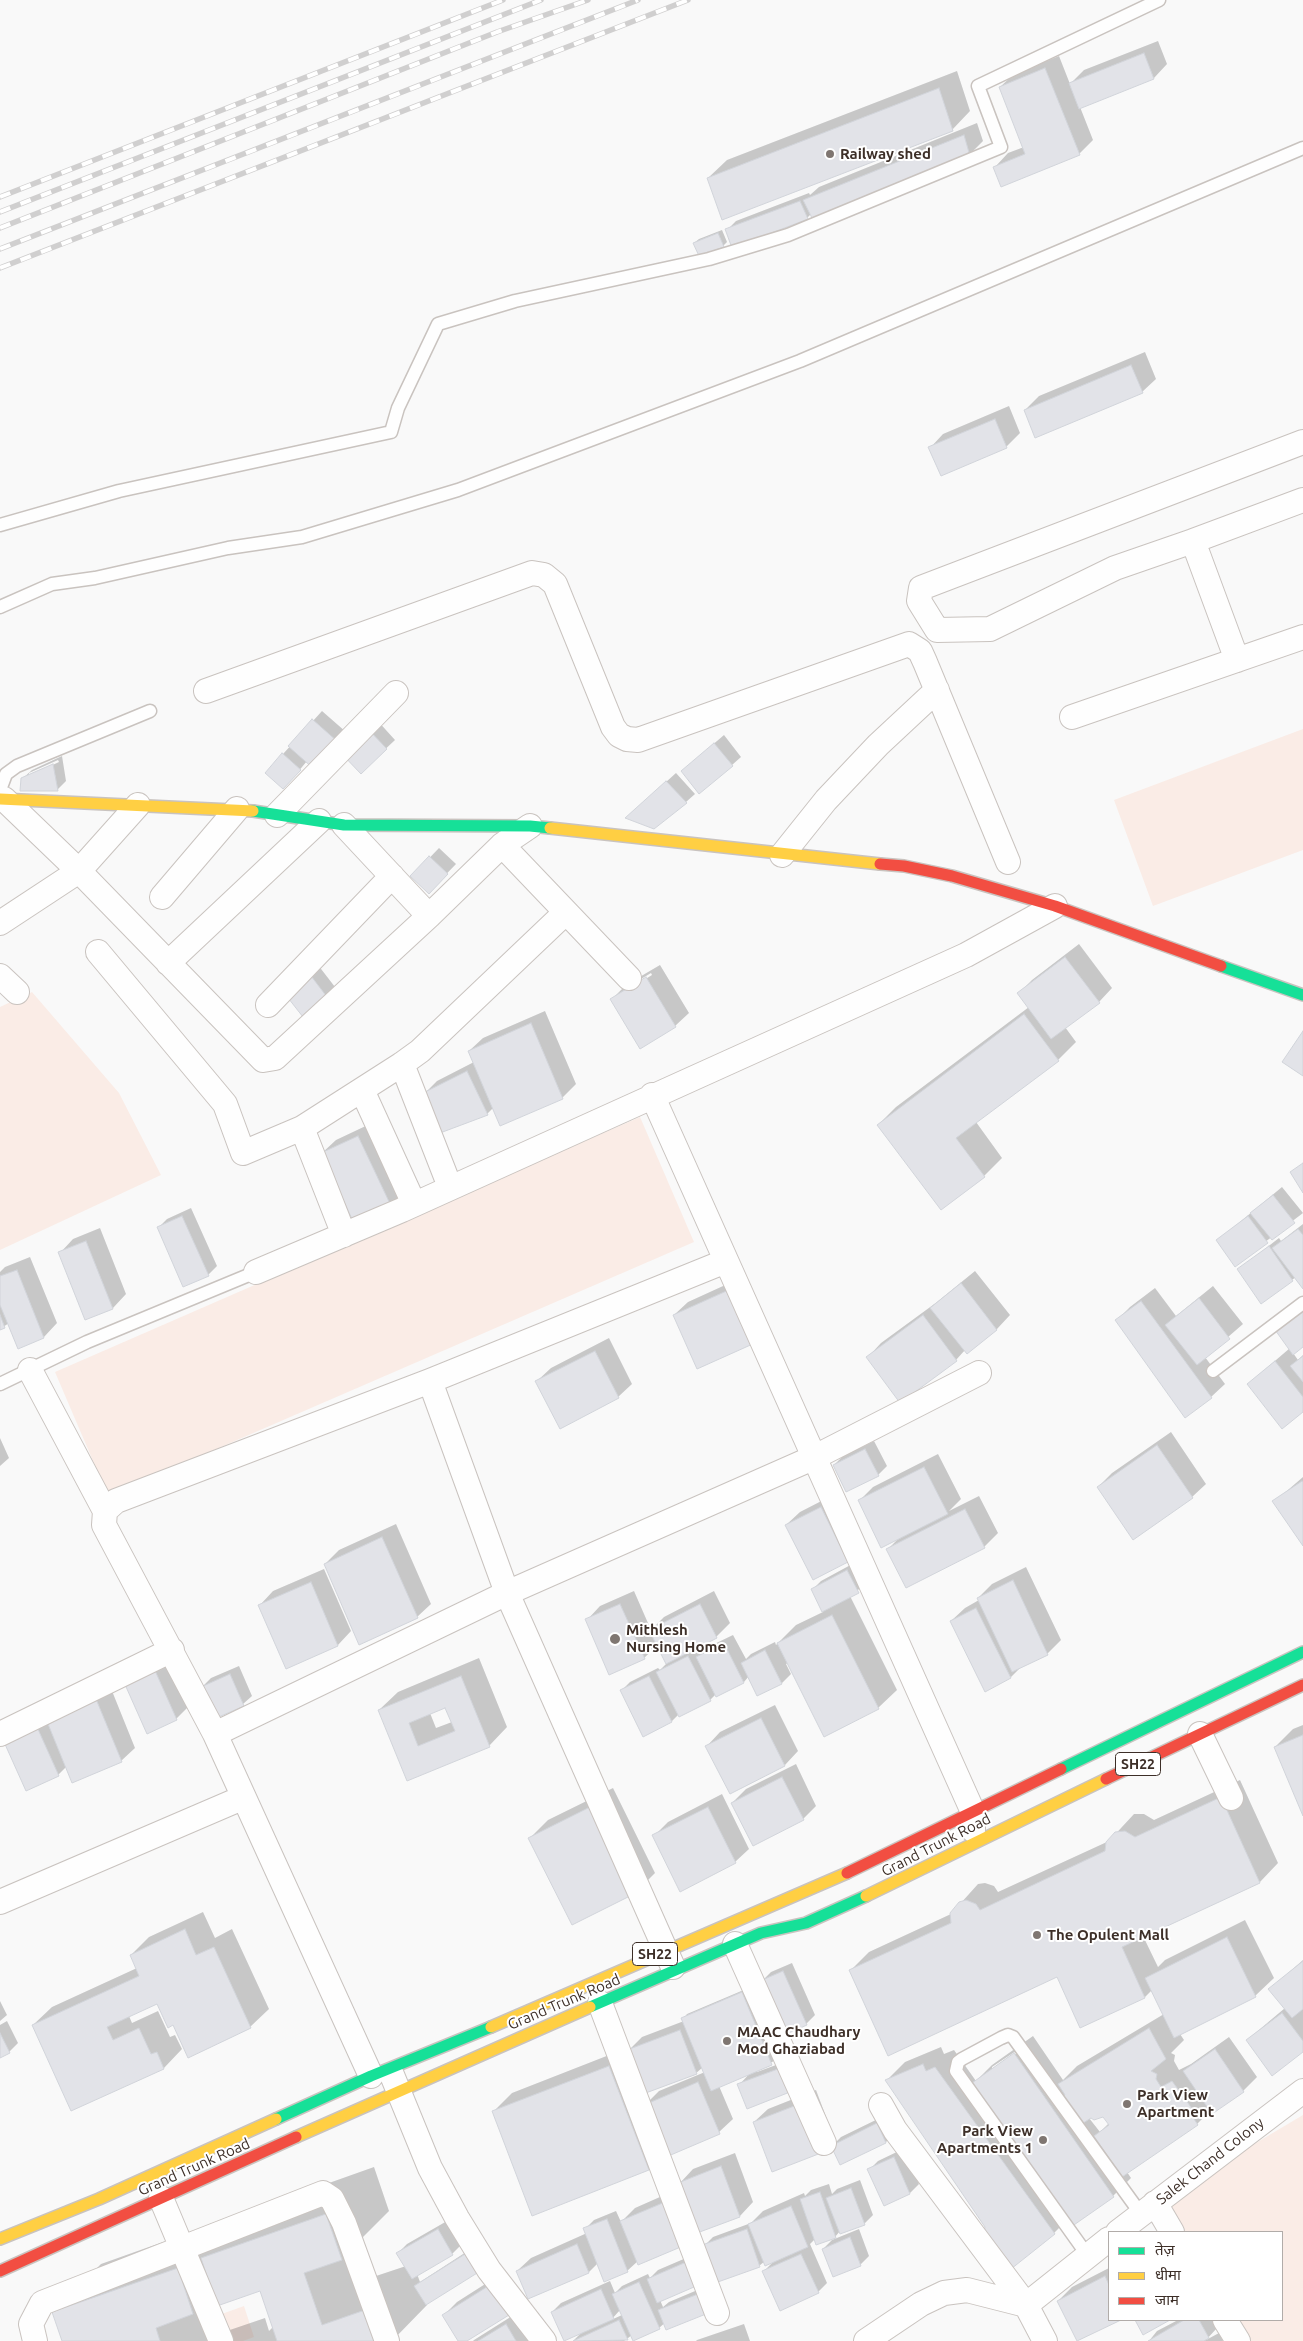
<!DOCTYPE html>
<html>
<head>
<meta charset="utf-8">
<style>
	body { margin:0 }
	#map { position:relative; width:1303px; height:2341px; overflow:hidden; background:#f9f9f9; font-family:Ubuntu,"Noto Sans Devanagari",sans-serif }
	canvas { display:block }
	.legend { position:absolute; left:1108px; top:2231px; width:175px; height:90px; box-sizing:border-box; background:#fff; border:1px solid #b1aca9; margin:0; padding:6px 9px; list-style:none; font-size:15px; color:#3d2f28 }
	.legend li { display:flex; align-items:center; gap:10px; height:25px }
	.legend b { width:25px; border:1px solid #b1aca9 }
</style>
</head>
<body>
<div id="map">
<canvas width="1303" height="2341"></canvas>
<ul class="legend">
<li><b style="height:6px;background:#16e098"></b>तेज़</li>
<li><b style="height:6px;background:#ffcf43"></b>धीमा</li>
<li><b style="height:6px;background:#f24e42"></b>जाम</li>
</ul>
</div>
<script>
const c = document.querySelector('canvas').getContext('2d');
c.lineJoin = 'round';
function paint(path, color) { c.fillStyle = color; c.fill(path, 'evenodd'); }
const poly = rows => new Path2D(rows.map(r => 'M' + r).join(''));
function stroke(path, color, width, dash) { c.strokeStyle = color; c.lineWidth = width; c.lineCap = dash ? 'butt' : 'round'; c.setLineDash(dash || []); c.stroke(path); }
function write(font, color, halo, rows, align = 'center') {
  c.font = font + ' Ubuntu,sans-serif'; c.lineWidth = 4; c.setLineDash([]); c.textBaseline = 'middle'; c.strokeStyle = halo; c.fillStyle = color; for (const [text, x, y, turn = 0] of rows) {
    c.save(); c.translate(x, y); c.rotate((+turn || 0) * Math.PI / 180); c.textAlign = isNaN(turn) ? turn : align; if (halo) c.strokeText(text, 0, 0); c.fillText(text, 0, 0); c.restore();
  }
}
paint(poly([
	[1303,729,1303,850,1153,906,1114,800],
	[32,992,119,1093,161,1175,0,1250,0,1007],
	[640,1117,694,1242,108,1496,55,1372],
	[1303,2115,1303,2341,1232,2341,1220,2320,1282,2320,1282,2232,1171,2232,1155,2203],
	[244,2306,254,2337,243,2341,228,2341,219,2315]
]), '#faece6');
paint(poly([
	[1158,41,1167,64,1154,78,1080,107,1093,140,1079,154,995,167,1008,153,1024,147,1000,87,1014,74,1059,56,1070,84,1084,70],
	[957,71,970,111,952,130,708,178,727,160],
	[977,123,983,141,970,154,811,214,807,218,727,230,736,221,809,193,810,195,819,187],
	[722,230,727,242,723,246,694,243,699,239],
	[1145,352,1156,379,1142,392,1025,410,1039,396],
	[1009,406,1020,433,1007,446,941,475,930,448,943,434],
	[322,711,346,732,307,761,292,779,283,754],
	[376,719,395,740,361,772],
	[724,735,741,757,732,765,682,771],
	[62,756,66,781,57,790,22,779,32,770],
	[58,760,59,762,29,776,29,773],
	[676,773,695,794,686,802,636,809],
	[439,848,456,864,429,892,412,876],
	[1079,944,1112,988,1099,1002,1065,1027,1076,1042,1058,1060,976,1122,1002,1158,984,1176,941,1209,878,1125,896,1107,1029,1007,1019,993,1032,980],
	[318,965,335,987,327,996,287,995],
	[660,965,689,1013,675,1026,612,999,626,985],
	[651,973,652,975,626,991,626,988],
	[545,1011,576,1084,562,1098,493,1108,487,1114,423,1095,437,1081,474,1062,469,1051,483,1038],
	[372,1123,405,1193,391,1207,322,1153,336,1140],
	[1282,1187,1303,1213,1235,1265,1217,1241],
	[191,1208,217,1266,208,1275,158,1228,167,1219],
	[1303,1224,1303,1287,1296,1277,1261,1302,1239,1269,1279,1238,1281,1241],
	[100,1228,126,1294,113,1308,86,1318,60,1253,73,1239],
	[30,1257,57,1323,44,1337,19,1347,9,1323,0,1329,0,1272,5,1267],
	[975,1271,1010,1315,997,1329,967,1353,965,1350,956,1360,868,1357,881,1343,937,1302],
	[745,1276,768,1328,674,1315,688,1302],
	[1213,1286,1243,1324,1205,1357,1225,1384,1211,1397,1116,1321,1130,1307,1155,1288,1176,1316],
	[609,1338,632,1384,618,1397,537,1381,551,1368],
	[1303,1346,1293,1353,1298,1360,1303,1355,1303,1410,1248,1384,1290,1348],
	[1171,1432,1206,1484,1192,1497,1098,1487,1112,1473],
	[0,1438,9,1458,0,1466],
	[874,1441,887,1466,878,1475,834,1465,843,1456],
	[938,1454,961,1499,949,1511,979,1496,998,1533,984,1547,888,1549,899,1538,859,1501,873,1487],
	[1303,1477,1303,1544,1274,1502],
	[835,1494,861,1548,847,1561,786,1525,800,1512],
	[396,1524,431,1604,417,1617,325,1564,339,1550],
	[856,1562,867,1583,850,1596,897,1690,878,1708,788,1663,786,1664,791,1674,782,1683,758,1695,749,1676,744,1682,716,1694,710,1700,679,1714,672,1721,644,1735,621,1691,630,1682,658,1668,660,1670,667,1663,658,1645,644,1658,587,1620,600,1606,634,1591,651,1630,664,1617,714,1591,730,1623,716,1637,697,1647,701,1654,706,1648,733,1635,746,1659,751,1654,775,1642,776,1645,796,1625,823,1612,812,1590,821,1581],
	[1026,1567,1061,1640,1047,1654,1021,1667,1011,1677,986,1690,951,1621,965,1608,979,1600,978,1598,992,1584],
	[324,1569,351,1631,338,1645,287,1667,260,1605,273,1591],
	[167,1653,190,1705,176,1719,148,1732,124,1680],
	[479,1658,507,1727,489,1746,408,1780,379,1710,398,1692],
	[446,1706,452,1722,436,1728,430,1713],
	[239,1666,252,1696,243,1704,202,1687,211,1678],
	[110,1686,135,1748,121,1761,67,1766,58,1775,5,1742],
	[775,1705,798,1751,785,1765,707,1746,720,1732],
	[1303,1725,1303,1813,1275,1747,1293,1729],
	[796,1764,816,1806,803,1819,732,1803,746,1789],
	[1240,1780,1278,1863,1260,1882,1143,1936,1158,1967,1165,1960,1245,1920,1274,1978,1255,1996,1180,2034,1184,2040,1171,2053,1175,2055,1174,2061,1179,2070,1191,2064,1229,2037,1257,2077,1243,2091,1212,2112,1211,2110,1197,2124,1127,2172,1131,2178,1113,2196,1067,2220,1054,2233,987,2227,887,2080,905,2062,941,2047,944,2054,954,2050,976,2081,992,2065,1033,2036,1063,2080,1077,2066,1164,2014,1152,1990,1145,1997,1081,2027,1058,1975,851,1970,869,1952,951,1914,978,1884,985,1883,994,1886,998,1892,1109,1841,1134,1814,1144,1814,1154,1820],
	[1019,2049,1020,2051,992,2070,992,2067],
	[1104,2115,1109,2123,1100,2132,1089,2118],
	[613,1788,655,1873,637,1891,530,1838,548,1820],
	[722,1794,749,1849,735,1862,654,1836,668,1822],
	[203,1912,215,1938,232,1929,269,2009,250,2027,174,2024,158,2003,129,2016,132,2023,158,2011,170,2037,175,2035,182,2049,164,2068,72,2110,33,2025,52,2007,137,1968,131,1955,149,1937],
	[1303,1960,1303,2051,1247,2040,1285,2008,1270,1989],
	[792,1963,815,2015,806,2024,762,1981,771,1972],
	[746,1989,776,2060,756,2070,757,2072,795,2058,804,2080,739,2085,751,2072,719,2086,733,2119,719,2132,667,2155,665,2152,649,2169,493,2112,512,2093,627,2048,628,2051,642,2037,684,2021,683,2019,687,2014],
	[703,2067,705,2072,659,2091,648,2102,644,2093,694,2075],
	[0,2001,7,2015,0,2021],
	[7,2021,18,2043,9,2052,0,2057,0,2025],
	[816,2090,834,2138,754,2122,768,2109],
	[886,2115,895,2133,886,2142,841,2164,832,2146,841,2137],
	[903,2149,919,2184,910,2193,869,2170,878,2161],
	[735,2153,753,2202,740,2216,698,2231,638,2261,627,2271,598,2263,589,2272,529,2298,517,2271,531,2258,587,2233,585,2229,594,2220,616,2211,621,2222,635,2208,678,2189,680,2183,693,2169],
	[374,2167,389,2211,358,2242,370,2278,406,2266,398,2253,407,2244,447,2221,461,2245,452,2254,417,2274,420,2282,480,2243,427,2303,427,2305,392,2341,63,2341,53,2312,101,2264],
	[260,2290,273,2327,269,2331,265,2318,221,2333,218,2305],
	[860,2180,873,2215,864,2224,840,2231,835,2237,816,2238,810,2244,827,2283,818,2292,763,2272,774,2261,765,2261,759,2266,704,2246,713,2237,751,2223,763,2211,804,2193,805,2196,811,2190,829,2184,832,2194,837,2189],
	[859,2229,869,2256,860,2265,823,2249,832,2240],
	[700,2252,660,2300,663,2307,669,2302,707,2286,659,2328,632,2335,624,2341,573,2341,583,2331,552,2312,561,2303,610,2281,615,2293,622,2286,648,2274,650,2278,658,2270],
	[620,2310,622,2315,611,2320],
	[1109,2268,1109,2320,1118,2320,1079,2340,1058,2301,1072,2287],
	[504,2272,465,2341,460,2341,444,2315,457,2302],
	[520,2311,538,2341,473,2341,474,2340],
	[1178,2320,1212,2320,1217,2328,1206,2340,1219,2333,1223,2341,1149,2341,1157,2331],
	[744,2324,750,2341,696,2341,697,2340]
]), '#0003');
const building = poly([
	[1144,53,1154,79,1079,109,1069,83,1144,53],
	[1045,68,1080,155,1001,187,993,167,1025,154,999,87,1045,68],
	[939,88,953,131,722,220,707,178,939,88],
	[964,135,970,156,812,218,803,200,964,135],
	[800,201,808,219,732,248,725,229,800,201],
	[718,233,724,247,699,256,693,243,718,233],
	[1131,365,1143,393,1035,438,1024,410,1131,365],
	[995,419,1007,448,941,476,928,447,995,419],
	[312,719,338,742,314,769,288,746,312,719],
	[366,727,387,749,361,774,340,752,366,727],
	[714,743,733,766,699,794,681,771,714,743],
	[282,753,301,770,283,789,265,773,282,753],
	[53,764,58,791,20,791,21,778,53,764],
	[666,781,687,803,654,829,625,818,666,781],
	[429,856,448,874,429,894,410,876,429,856],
	[1065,957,1100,1003,1051,1039,1017,993,1065,957],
	[308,972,327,997,303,1017,285,994,308,972],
	[646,977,676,1027,640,1049,610,999,646,977],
	[1024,1014,1059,1061,956,1138,985,1177,941,1210,877,1125,1024,1014],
	[531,1023,563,1099,500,1126,468,1051,531,1023],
	[1303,1031,1303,1076,1282,1062,1303,1031],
	[467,1071,488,1115,440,1133,421,1094,467,1071],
	[358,1136,392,1208,355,1225,321,1153,358,1136],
	[1303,1163,1303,1193,1290,1172,1303,1163],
	[1273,1195,1295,1223,1272,1240,1250,1213,1273,1195],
	[182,1216,209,1276,183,1287,157,1227,182,1216],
	[1248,1216,1268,1243,1235,1267,1216,1240,1248,1216],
	[1298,1229,1303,1235,1303,1289,1272,1248,1298,1229],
	[86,1241,113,1309,85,1320,58,1252,86,1241],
	[1269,1246,1293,1281,1261,1304,1237,1269,1269,1246],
	[17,1270,44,1338,18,1349,0,1305,0,1276,17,1270],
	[961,1283,997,1330,967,1354,930,1308,961,1283],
	[731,1289,755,1343,697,1369,673,1315,731,1289],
	[1199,1298,1230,1339,1197,1365,1165,1325,1199,1298],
	[1141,1301,1212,1398,1185,1418,1115,1320,1141,1301],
	[1303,1305,1303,1347,1293,1355,1273,1327,1303,1305],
	[0,1315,5,1328,0,1330,0,1315],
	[923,1315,957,1361,900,1403,866,1357,923,1315],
	[595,1351,619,1398,560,1429,535,1381,595,1351],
	[1303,1356,1303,1382,1290,1366,1303,1356],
	[1275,1361,1303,1397,1303,1412,1282,1429,1247,1384,1275,1361],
	[1157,1445,1193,1498,1133,1540,1097,1487,1157,1445],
	[865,1449,879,1476,846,1492,833,1465,865,1449],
	[924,1467,948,1514,881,1548,858,1500,924,1467],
	[1302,1481,1303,1482,1303,1546,1272,1501,1302,1481],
	[821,1507,848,1562,813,1580,785,1525,821,1507],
	[965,1509,985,1548,906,1588,886,1549,965,1509],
	[382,1537,418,1618,359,1645,324,1564,382,1537],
	[847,1570,859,1593,822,1612,811,1589,847,1570],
	[1013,1580,1048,1655,1012,1672,977,1598,1013,1580],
	[311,1582,338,1646,286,1669,258,1605,311,1582],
	[620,1604,645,1659,609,1675,585,1619,620,1604],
	[700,1604,717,1638,666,1664,649,1630,700,1604],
	[976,1608,1011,1678,985,1692,950,1621,976,1608],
	[832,1615,879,1709,824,1737,777,1643,832,1615],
	[724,1643,744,1683,716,1697,696,1657,724,1643],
	[765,1650,782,1684,757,1696,741,1663,765,1650],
	[688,1656,711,1701,679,1717,656,1672,688,1656],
	[153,1666,177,1720,147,1734,123,1680,153,1666],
	[230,1674,244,1706,214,1719,201,1687,230,1674],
	[461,1676,490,1747,407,1781,378,1710,461,1676],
	[445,1708,455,1731,418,1746,409,1723,445,1708],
	[649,1676,672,1722,643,1737,620,1690,649,1676],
	[96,1699,122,1762,72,1783,46,1719,96,1699],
	[761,1718,785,1766,730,1794,705,1746,761,1718],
	[37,1727,59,1776,26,1791,4,1742,37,1727],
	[1303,1735,1303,1816,1274,1747,1303,1735],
	[782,1777,804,1820,753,1846,731,1803,782,1777],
	[1221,1797,1260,1883,1122,1947,1145,1998,1080,2028,1057,1977,888,2056,849,1970,951,1923,950,1913,959,1902,966,1900,976,1904,980,1910,1105,1851,1106,1842,1115,1832,1125,1831,1135,1837,1221,1797],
	[594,1805,638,1892,572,1925,528,1838,594,1805],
	[708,1807,736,1863,680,1892,652,1835,708,1807],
	[185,1929,196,1955,214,1947,251,2028,188,2058,173,2025,168,2028,157,2004,107,2027,113,2040,139,2028,151,2054,157,2052,164,2069,71,2111,32,2025,139,1976,130,1955,185,1929],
	[1227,1937,1256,1997,1174,2038,1145,1978,1227,1937],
	[1303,1961,1303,2009,1292,2018,1268,1989,1303,1961],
	[783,1971,807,2025,784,2035,760,1981,783,1971],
	[742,1992,772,2065,711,2091,681,2018,742,1992],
	[1282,2013,1303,2041,1303,2052,1272,2076,1246,2040,1282,2013],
	[1149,2028,1166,2059,1151,2071,1157,2074,1156,2079,1161,2087,1172,2081,1193,2110,1190,2113,1198,2125,1122,2177,1094,2136,1109,2125,1103,2117,1094,2120,1091,2118,1080,2125,1062,2097,1065,2095,1058,2084,1149,2028],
	[680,2030,697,2074,643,2094,627,2050,680,2030],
	[0,2033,10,2053,0,2058,0,2033],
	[1215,2049,1244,2092,1212,2114,1183,2071,1215,2049],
	[1014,2053,1114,2197,1071,2227,972,2083,1014,2053],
	[923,2064,926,2071,935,2067,1055,2234,1011,2269,983,2235,985,2227,885,2080,923,2064],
	[609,2066,649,2170,532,2216,492,2111,609,2066],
	[786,2066,795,2090,747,2109,737,2084,786,2066],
	[698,2082,720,2134,666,2157,644,2105,698,2082],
	[802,2103,821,2153,772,2172,753,2122,802,2103],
	[877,2123,886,2143,840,2165,831,2146,877,2123],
	[894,2157,910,2194,884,2206,867,2169,894,2157],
	[721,2166,740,2217,697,2233,678,2183,721,2166],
	[851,2188,865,2225,840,2234,826,2198,851,2188],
	[820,2192,836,2238,816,2245,800,2199,820,2192],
	[665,2202,683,2246,638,2265,620,2221,665,2202],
	[791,2206,808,2247,765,2266,748,2224,791,2206],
	[326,2214,342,2260,304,2273,322,2325,365,2310,376,2341,277,2341,260,2291,217,2306,201,2258,326,2214],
	[607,2219,628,2272,604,2282,583,2228,607,2219],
	[438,2229,453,2255,412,2279,396,2253,438,2229],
	[747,2229,760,2267,715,2283,702,2245,747,2229],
	[850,2237,861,2266,833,2277,822,2249,850,2237],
	[577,2244,589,2273,528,2299,516,2271,577,2244],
	[470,2251,482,2270,426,2305,414,2286,470,2251],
	[801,2254,819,2293,780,2311,762,2271,801,2254],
	[691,2260,701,2284,657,2303,647,2279,691,2260],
	[178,2268,193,2314,156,2328,160,2341,62,2341,52,2312,178,2268],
	[1105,2276,1109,2285,1109,2320,1121,2320,1077,2341,1057,2301,1105,2276],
	[639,2282,660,2329,633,2341,612,2294,639,2282],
	[490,2285,509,2315,467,2341,458,2341,442,2315,490,2285],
	[601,2289,614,2319,564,2341,551,2312,601,2289],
	[698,2294,706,2314,666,2330,658,2310,698,2294],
	[619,2320,628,2340,573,2341,619,2320],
	[1135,2320,1170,2320,1143,2335,1135,2320],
	[1184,2320,1199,2320,1209,2338,1204,2341,1148,2341,1184,2320],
	[506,2324,516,2341,478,2341,506,2324]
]);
paint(building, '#e2e3e8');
stroke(building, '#d1d4da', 1);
const lane = poly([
	[0,525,119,491,391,432,398,408,438,324,515,301,709,259,788,235,1001,147,978,86,1159,0],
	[0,607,52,584,95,578,228,548,302,537,458,490,800,361,1303,148],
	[0,790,6,774,17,766,150,711],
	[1213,1371,1303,1303],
	[0,1384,87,1342,256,1272],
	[1088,2256,956,2071,958,2062,962,2059,1001,2038,1008,2035,1013,2037,1141,2214]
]);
const street = poly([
	[1193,541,1115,568,990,629,937,630,919,601,921,588,1303,442],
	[1237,660,1193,541,1303,500],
	[206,691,532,573,544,575,555,584,613,727,619,735,627,739,638,740,909,644,920,651,925,662,1008,862],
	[1072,717,1303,637],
	[4,799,79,871,263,1060,275,1058,429,916,502,845,530,826],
	[277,815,396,693],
	[344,825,429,916],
	[502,845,629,978],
	[782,855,826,800,878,745,937,690],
	[162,897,237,809],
	[0,923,79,871,138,805],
	[98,952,225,1104,243,1153,302,1128,402,1064,420,1051,565,913],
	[168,963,319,821],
	[0,976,17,992],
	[268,1005,392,876],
	[402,1064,450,1187],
	[362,1090,414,1204],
	[652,1095,973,1812,973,1830],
	[302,1128,344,1235],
	[256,1272,402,1210,966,955,1055,906],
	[30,1370,105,1511],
	[430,1381,507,1593,673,1967],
	[0,1734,172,1650],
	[215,1734,507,1593,815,1457,979,1373],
	[1200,1734,1231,1798],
	[0,1902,242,1798],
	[735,1944,824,2143],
	[600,2003,717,2313],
	[392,2075,430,2168,457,2218,489,2270,544,2341],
	[371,2076,215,1734,104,1525,105,1511,116,1501,430,1381,726,1261],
	[881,2105,895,2130,1026,2305],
	[161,2198,221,2341],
	[1155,2203,1172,2232],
	[1118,2232,1303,2091],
	[1225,2320,1238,2341],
	[35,2341,31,2324,42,2303,323,2193,332,2199,344,2223,387,2341],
	[866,2341,921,2304,944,2293,967,2290,1026,2305],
	[1045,2341,1026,2305,1109,2239]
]);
const fast = poly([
	[253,811,344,825,530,826,550,828],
	[1221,966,1303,995],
	[1061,1769,1303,1652],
	[590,2007,761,1933,806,1923,866,1896],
	[276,2119,371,2076,491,2027]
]);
const slow = poly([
	[0,799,253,811],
	[550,828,880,864],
	[866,1896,1106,1779],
	[491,2027,847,1873],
	[296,2137,590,2007],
	[0,2239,99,2199,276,2119]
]);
const jam = poly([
	[880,864,904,866,952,876,1055,906,1221,966],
	[1106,1779,1303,1685],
	[847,1873,1061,1769],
	[0,2271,296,2137]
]);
stroke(lane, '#c9c3bf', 15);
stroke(street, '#c9c3bf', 26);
stroke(fast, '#c9c3bf', 14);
stroke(slow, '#c9c3bf', 14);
stroke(jam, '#c9c3bf', 14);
stroke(lane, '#fefefe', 12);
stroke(street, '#fefefe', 24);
stroke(fast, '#16e098', 11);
stroke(slow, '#ffcf43', 11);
stroke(jam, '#f24e42', 11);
const rail = poly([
	[0,197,503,0],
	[0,212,541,0],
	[0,228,497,32,588,0],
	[0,249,638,0],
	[0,268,688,0]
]);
stroke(rail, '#d0cfcf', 5.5);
stroke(rail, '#fff', 4, [11]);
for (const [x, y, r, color] of [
	[830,154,5,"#7f7671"],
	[615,1639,6,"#7f7671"],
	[1037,1935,5,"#7f7671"],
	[727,2041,5,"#7f7671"],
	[1127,2104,5,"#7f7671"],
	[1043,2140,5,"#7f7671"]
]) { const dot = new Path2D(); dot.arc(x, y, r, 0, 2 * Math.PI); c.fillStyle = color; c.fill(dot); stroke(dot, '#fff', 2); }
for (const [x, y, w] of [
	[1138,1764,45],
	[655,1954,45]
]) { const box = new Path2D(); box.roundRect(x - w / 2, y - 11.5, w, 23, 4); c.fillStyle = '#fff'; c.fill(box); stroke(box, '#3d2f28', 1); }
write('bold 14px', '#3d2f28', null, [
	["SH22",1138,1764],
	["SH22",655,1954]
]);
write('bold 15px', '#3d2f28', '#fff', [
	["Railway shed",840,154],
	["Mithlesh",626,1630],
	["Nursing Home",626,1647],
	["The Opulent Mall",1047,1935],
	["MAAC Chaudhary",737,2032],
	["Mod Ghaziabad",737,2049],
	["Park View",1137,2095],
	["Apartment",1137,2112],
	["Park View",1033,2131,"right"],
	["Apartments 1",1033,2148,"right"]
], 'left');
write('15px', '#3d2f28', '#fff', [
	["Grand Trunk Road",936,1845,-27],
	["Grand Trunk Road",564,2002,-23],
	["Salek Chand Colony",1210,2161,-38],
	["Grand Trunk Road",194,2167,-24]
]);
</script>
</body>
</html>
